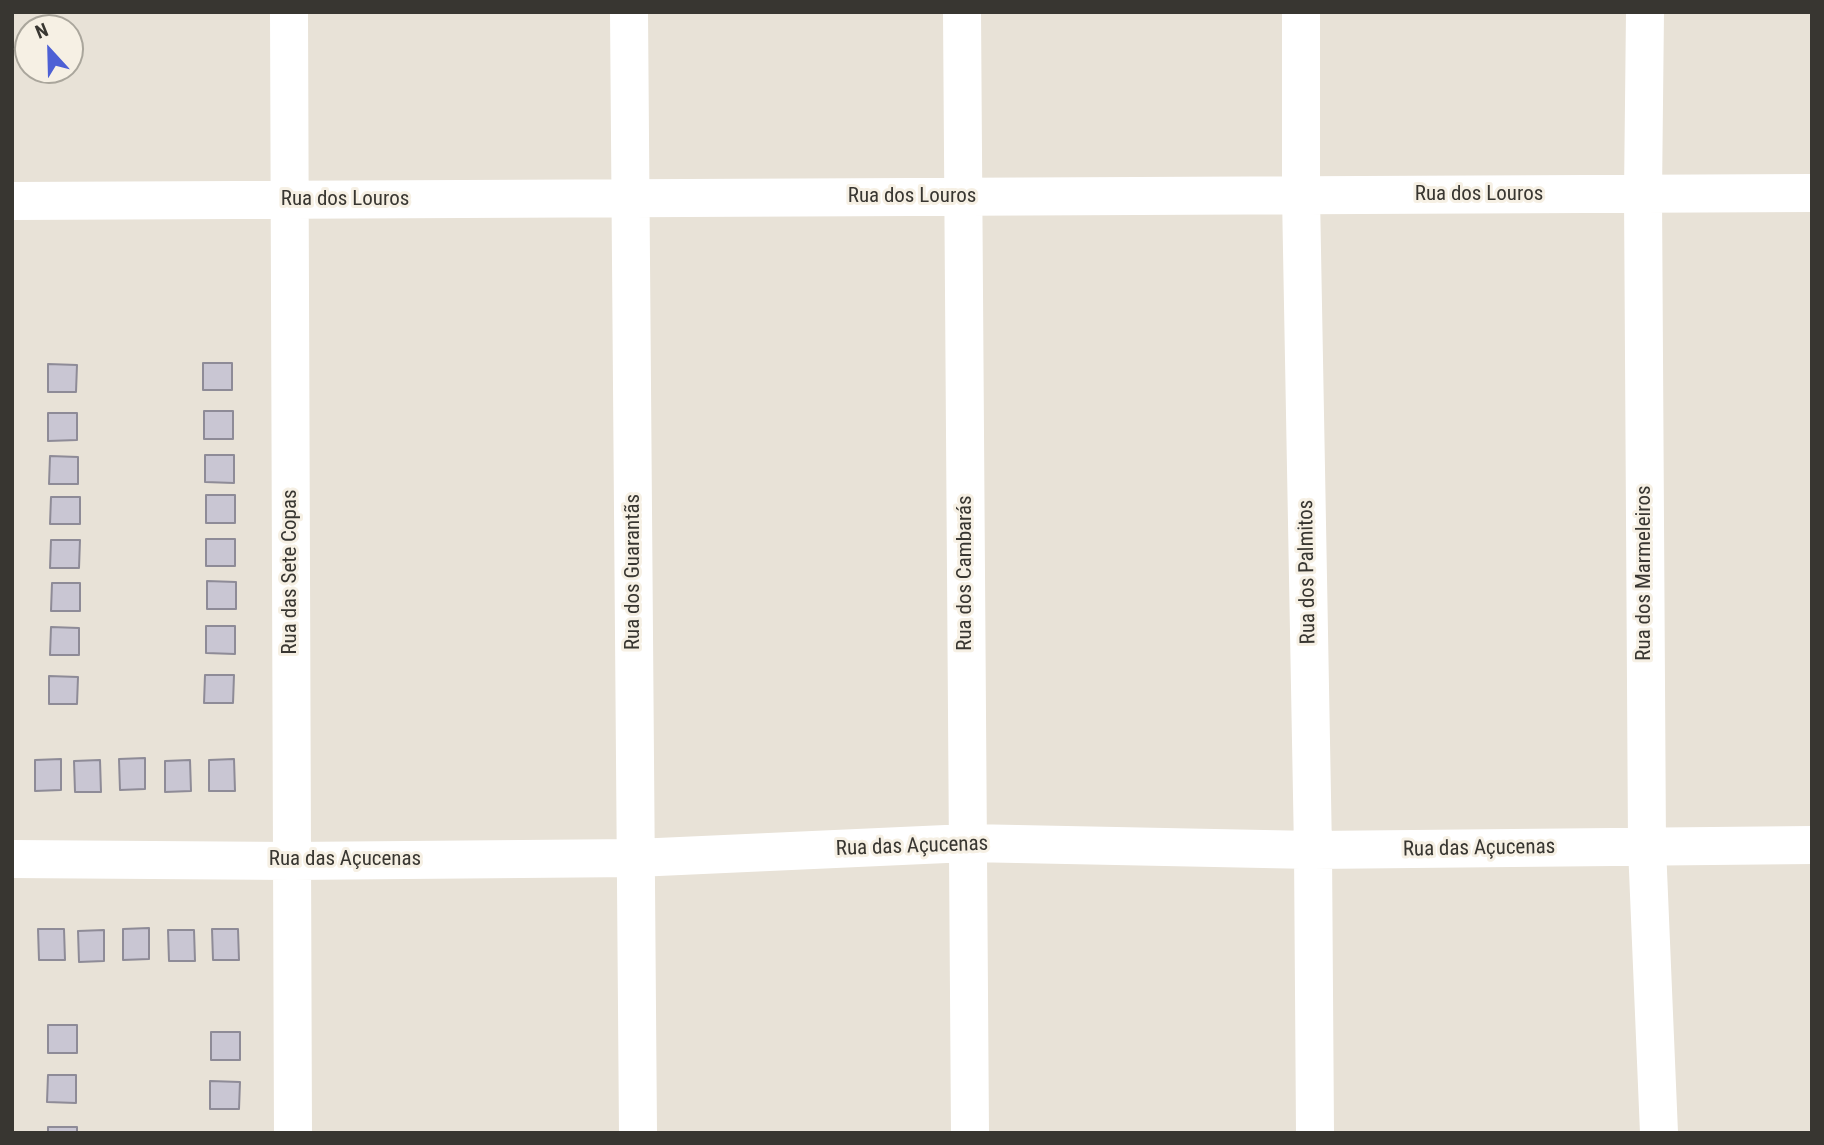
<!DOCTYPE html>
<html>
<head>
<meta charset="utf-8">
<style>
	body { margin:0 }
	#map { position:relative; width:1824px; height:1145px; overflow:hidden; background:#e8e2d7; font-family:"Roboto Condensed",sans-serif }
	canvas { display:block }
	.frame { position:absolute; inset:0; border:14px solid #383631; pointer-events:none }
	.north { position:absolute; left:14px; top:14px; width:70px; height:70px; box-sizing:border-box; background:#f6f0e4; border:2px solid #aaa69c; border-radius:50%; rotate:338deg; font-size:19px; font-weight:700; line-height:28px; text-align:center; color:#383631 }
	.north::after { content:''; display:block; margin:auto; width:24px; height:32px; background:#4d60d5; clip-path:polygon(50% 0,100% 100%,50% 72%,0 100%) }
</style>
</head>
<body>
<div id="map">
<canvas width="1824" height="1145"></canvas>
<div class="frame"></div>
<div class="north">N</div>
</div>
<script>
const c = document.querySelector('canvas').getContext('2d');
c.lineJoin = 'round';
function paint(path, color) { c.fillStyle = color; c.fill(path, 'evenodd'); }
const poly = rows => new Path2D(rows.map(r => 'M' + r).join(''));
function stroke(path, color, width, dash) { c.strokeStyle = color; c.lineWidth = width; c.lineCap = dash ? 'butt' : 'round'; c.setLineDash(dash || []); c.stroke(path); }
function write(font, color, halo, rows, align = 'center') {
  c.font = font + ' "Roboto Condensed",sans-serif'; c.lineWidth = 6; c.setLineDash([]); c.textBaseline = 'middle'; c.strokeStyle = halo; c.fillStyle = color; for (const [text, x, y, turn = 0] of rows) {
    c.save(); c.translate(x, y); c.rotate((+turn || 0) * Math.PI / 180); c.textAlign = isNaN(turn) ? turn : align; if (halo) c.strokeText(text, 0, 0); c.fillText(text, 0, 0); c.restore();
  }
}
const building = poly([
	[203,363,232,363,232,390,203,390,203,363],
	[48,364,77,365,76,392,48,392,48,364],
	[204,411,233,411,233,439,204,439,204,411],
	[48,413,77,413,77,440,48,441,48,413],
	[205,455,234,455,234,483,205,482,205,455],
	[50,456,78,457,78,484,49,484,50,456],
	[206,495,235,495,235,523,206,523,206,495],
	[51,497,80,497,80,524,50,524,51,497],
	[206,539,235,539,235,566,206,566,206,539],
	[51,540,80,540,79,568,50,568,51,540],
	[207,581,236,582,236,609,207,609,207,581],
	[52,583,80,583,80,611,51,611,52,583],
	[206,626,235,626,235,654,206,653,206,626],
	[51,627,79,628,79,655,50,655,51,627],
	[205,675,234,675,233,703,204,703,205,675],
	[49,676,78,677,77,704,49,704,49,676],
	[145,758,145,789,120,790,119,759,145,758],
	[61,759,61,790,35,791,35,760,61,759],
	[234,759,235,791,209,791,209,760,234,759],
	[100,760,101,792,75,792,74,761,100,760],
	[190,760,191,791,165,792,165,761,190,760],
	[149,928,149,959,123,960,123,929,149,928],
	[38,929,64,929,65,960,39,960,38,929],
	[212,929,238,929,239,960,213,960,212,929],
	[104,930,104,961,79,962,78,931,104,930],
	[168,930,194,930,195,961,169,961,168,930],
	[48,1025,77,1025,77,1053,48,1053,48,1025],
	[211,1032,240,1032,240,1060,211,1060,211,1032],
	[48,1075,76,1075,76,1103,47,1102,48,1075],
	[210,1081,240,1082,239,1109,210,1109,210,1081],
	[48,1127,77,1127,77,1133,48,1133,48,1127]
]);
paint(building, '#c9c6d3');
stroke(building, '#8e8b97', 2);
stroke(poly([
	[289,12,293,1133],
	[629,12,638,1133],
	[962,12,970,1133],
	[1301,12,1301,196,1313,850,1315,1133],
	[1645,12,1643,194,1647,847,1659,1133],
	[12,201,1812,193],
	[12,859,292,861,636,858,968,843,1313,850,1812,845]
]), '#fff', 38);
write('21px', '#383631', '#f6f0e4', [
	["Rua dos Louros",1479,195],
	["Rua dos Louros",912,197],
	["Rua dos Louros",345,200],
	["Rua das Sete Copas",291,572,-90],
	["Rua dos Guarantãs",634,572,-90],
	["Rua dos Palmitos",1308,572,-91],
	["Rua dos Cambarás",966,573,-90],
	["Rua dos Marmeleiros",1645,573,-90],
	["Rua das Açucenas",912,847,-2],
	["Rua das Açucenas",1479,849,-1],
	["Rua das Açucenas",345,860]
]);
</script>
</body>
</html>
